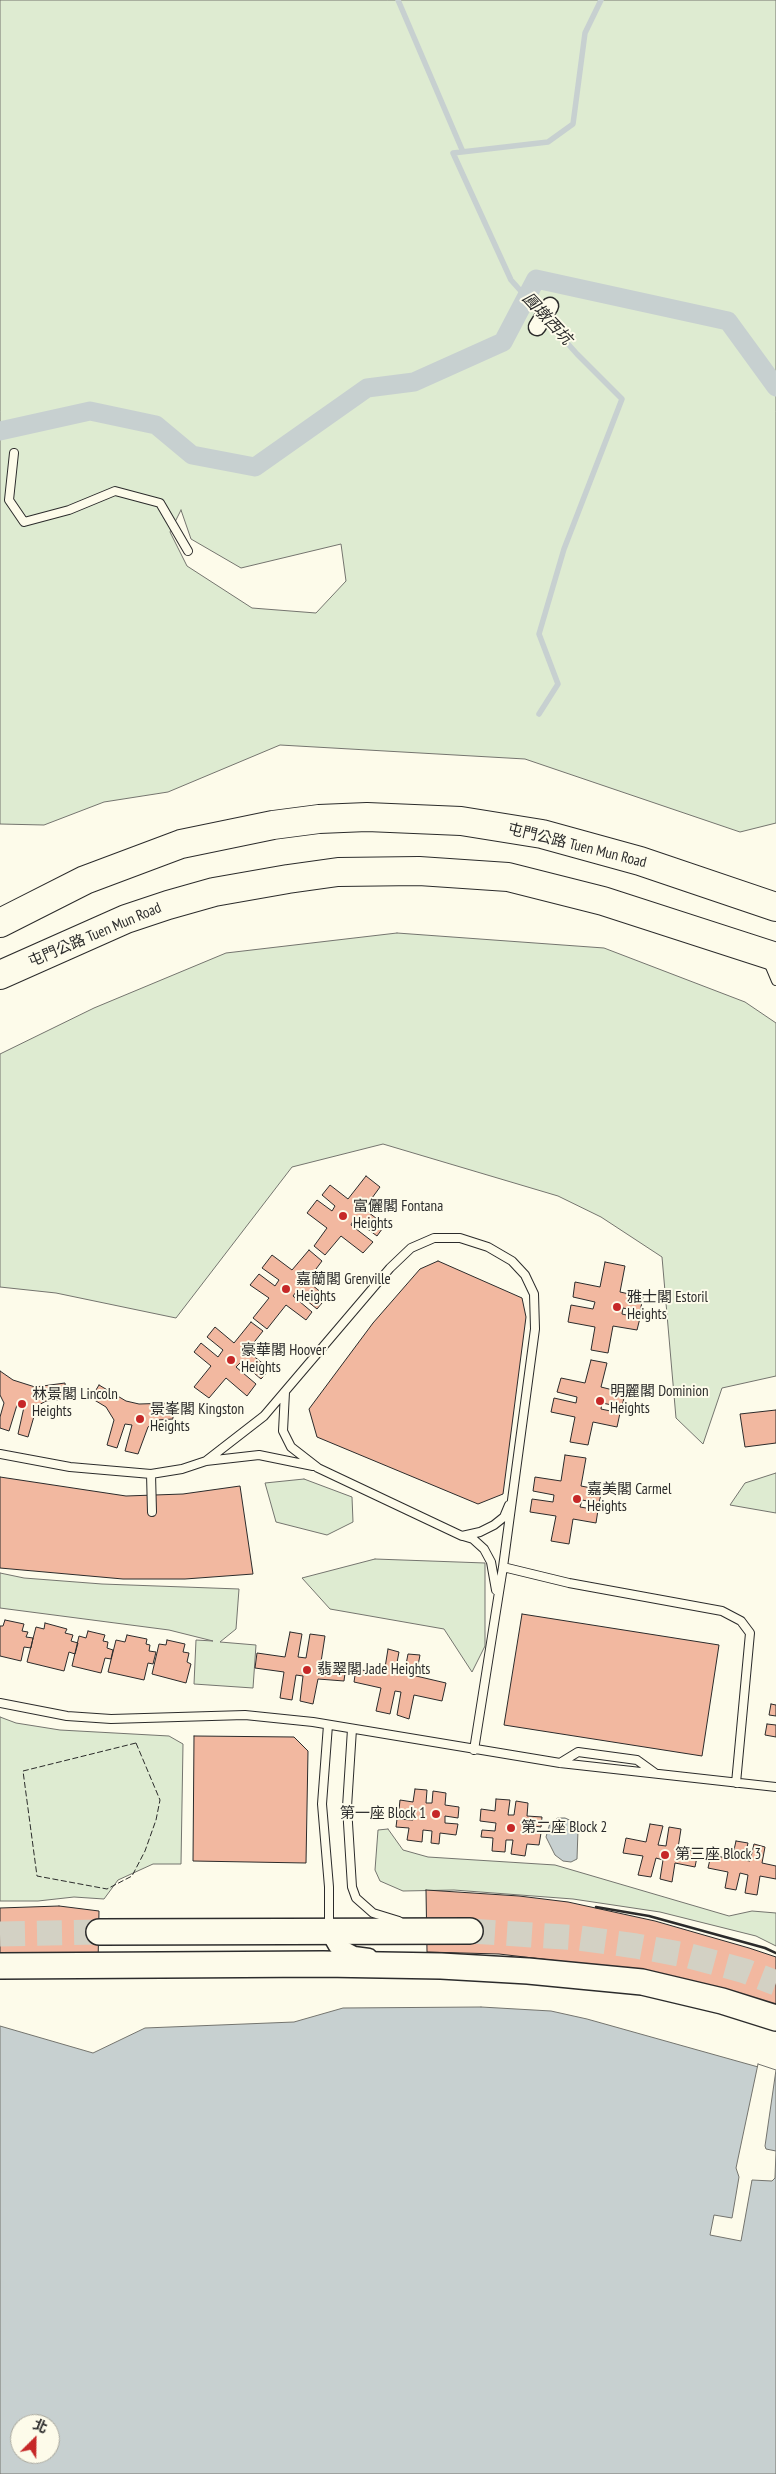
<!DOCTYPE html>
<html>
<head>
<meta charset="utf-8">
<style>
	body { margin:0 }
	#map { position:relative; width:776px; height:2474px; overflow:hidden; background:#fdfbea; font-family:"PT Sans Narrow","Noto Sans TC",sans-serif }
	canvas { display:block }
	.north { position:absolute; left:10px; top:2414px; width:50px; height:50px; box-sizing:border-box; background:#fdfbea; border:1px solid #a9a89e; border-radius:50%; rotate:23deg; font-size:14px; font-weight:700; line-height:20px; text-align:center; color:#2b2b2b }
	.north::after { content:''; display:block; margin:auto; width:18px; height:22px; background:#c62828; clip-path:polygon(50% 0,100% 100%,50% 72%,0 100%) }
</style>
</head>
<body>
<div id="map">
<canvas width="776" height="2474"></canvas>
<div class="north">北</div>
</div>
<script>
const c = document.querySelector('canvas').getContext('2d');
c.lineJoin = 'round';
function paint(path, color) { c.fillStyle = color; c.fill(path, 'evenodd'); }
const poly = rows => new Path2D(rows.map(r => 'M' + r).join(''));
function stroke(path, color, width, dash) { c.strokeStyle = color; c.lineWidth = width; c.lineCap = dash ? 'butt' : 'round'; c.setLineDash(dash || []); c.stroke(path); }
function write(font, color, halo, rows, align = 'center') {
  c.font = font + ' "PT Sans Narrow","Noto Sans TC",sans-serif'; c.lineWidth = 4; c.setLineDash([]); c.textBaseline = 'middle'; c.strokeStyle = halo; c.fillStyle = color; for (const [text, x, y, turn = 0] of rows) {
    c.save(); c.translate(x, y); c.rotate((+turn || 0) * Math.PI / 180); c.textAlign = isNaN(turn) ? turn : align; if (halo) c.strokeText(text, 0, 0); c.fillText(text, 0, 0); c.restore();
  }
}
const green = poly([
	[0,0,776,0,776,823,740,832,525,759,280,745,168,792,104,802,44,825,0,824,0,0],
	[181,510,191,539,241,568,341,544,346,581,316,613,252,608,187,566,170,532,181,510],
	[397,933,604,948,745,1002,776,1023,776,1376,722,1388,703,1444,676,1418,662,1257,601,1217,558,1196,383,1144,292,1167,176,1318,56,1293,0,1287,0,1054,94,1008,226,953,397,933],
	[776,1473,776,1513,730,1505,745,1483,776,1473],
	[304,1479,352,1497,353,1522,327,1535,276,1522,265,1483,304,1479],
	[375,1559,485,1563,485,1646,472,1672,444,1629,330,1609,302,1578,375,1559],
	[0,1573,24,1578,102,1584,239,1589,236,1629,220,1642,256,1645,253,1688,194,1684,196,1640,213,1641,169,1630,0,1608,0,1573],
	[0,1717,16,1723,60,1730,169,1736,183,1744,181,1864,153,1864,118,1880,104,1899,74,1897,38,1901,0,1901,0,1717],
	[388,1829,403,1850,428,1857,555,1865,729,1916,752,1911,776,1913,776,1946,756,1936,660,1912,573,1899,454,1890,403,1891,380,1881,375,1870,378,1830,388,1829]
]);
paint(green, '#deebd1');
stroke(green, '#74746e', 1);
const water = poly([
	[558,1818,565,1818,574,1822,578,1830,577,1859,571,1862,563,1861,555,1855,546,1837,550,1823,558,1818],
	[481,2007,551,2011,587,2019,776,2072,776,2474,0,2474,0,2026,93,2053,145,2028,294,2022,343,2008,481,2007],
	[20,2424,50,2424,50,2454,20,2454,20,2424]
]);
paint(water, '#c7d0d0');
stroke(water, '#74746e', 1);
const pier = poly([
	[758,2064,776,2070,765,2146,766,2149,776,2151,775,2178,772,2181,752,2180,741,2241,710,2235,714,2215,732,2218,739,2177,736,2168,758,2064]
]);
paint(pier, '#fdfbea');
stroke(pier, '#74746e', 1);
stroke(poly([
	[398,0,463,152],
	[539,714,558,684,539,634,564,549,622,399,577,354,511,280,453,153,548,142,573,124,585,33,601,0]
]), '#c7d0d0', 5.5);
stroke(poly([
	[0,431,90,411,156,425,192,455,255,467,367,388,414,382,503,342,536,279,728,321,776,387]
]), '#c7d0d0', 19);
const building = poly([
	[366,1176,380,1187,364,1209,385,1225,377,1236,354,1219,351,1225,373,1242,363,1253,341,1236,325,1255,314,1246,327,1228,307,1213,317,1200,332,1211,335,1206,322,1195,330,1185,348,1199,366,1176],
	[309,1250,322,1261,307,1281,327,1297,317,1309,296,1292,293,1296,312,1312,306,1320,286,1305,267,1329,253,1318,269,1298,250,1285,259,1274,275,1286,279,1280,262,1268,272,1255,292,1270,309,1250],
	[438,1261,522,1298,526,1317,503,1494,478,1504,317,1437,309,1409,373,1323,420,1269,438,1261],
	[605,1262,625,1266,620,1292,643,1297,640,1312,623,1308,622,1314,640,1318,637,1330,613,1326,608,1353,591,1350,595,1327,568,1322,571,1305,593,1309,595,1302,573,1297,575,1282,600,1287,605,1262],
	[251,1322,263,1331,247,1351,270,1369,261,1379,241,1362,236,1367,256,1384,247,1396,226,1378,209,1398,194,1387,211,1366,194,1352,201,1343,218,1357,223,1350,207,1337,215,1327,234,1343,251,1322],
	[591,1360,607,1363,601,1387,625,1393,622,1407,602,1403,601,1409,620,1413,617,1427,593,1422,588,1445,570,1442,575,1417,551,1412,554,1398,576,1403,577,1397,557,1392,561,1378,585,1383,591,1360],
	[0,1371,13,1380,35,1387,65,1383,66,1399,46,1401,37,1406,28,1437,18,1434,24,1407,17,1405,9,1431,0,1428,0,1417,4,1403,0,1395,0,1371],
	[99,1385,126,1401,139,1404,173,1403,173,1419,157,1420,148,1427,138,1454,125,1451,132,1425,125,1424,117,1448,107,1445,114,1420,106,1407,91,1398,99,1385],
	[776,1410,776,1443,745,1447,740,1414,776,1410],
	[565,1455,586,1458,581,1486,602,1490,599,1503,582,1500,580,1507,598,1510,596,1523,573,1519,569,1544,551,1541,556,1516,530,1512,532,1499,553,1502,554,1495,533,1491,535,1477,561,1481,565,1455],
	[0,1477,126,1496,183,1494,240,1486,253,1574,185,1579,123,1579,0,1568,0,1477],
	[522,1614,719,1645,702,1756,504,1725,522,1614],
	[5,1620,24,1624,22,1631,28,1632,26,1637,33,1638,31,1648,24,1647,21,1661,0,1656,0,1626,3,1626,5,1620],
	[45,1623,67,1629,65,1633,73,1635,71,1641,78,1643,75,1654,69,1652,64,1671,27,1662,36,1627,44,1629,45,1623],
	[88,1631,105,1635,103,1641,108,1642,107,1648,113,1650,111,1659,105,1658,101,1673,72,1666,79,1636,86,1638,88,1631],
	[290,1632,302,1634,298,1657,306,1658,310,1634,325,1636,321,1662,346,1665,344,1681,318,1679,313,1704,300,1701,303,1676,296,1675,292,1700,280,1698,284,1672,255,1668,257,1653,285,1657,290,1632],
	[127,1635,147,1639,146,1644,150,1645,149,1651,156,1652,153,1664,148,1663,144,1680,108,1672,116,1640,125,1642,127,1635],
	[167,1640,185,1644,183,1652,189,1653,187,1662,191,1664,186,1683,152,1674,159,1644,166,1645,167,1640],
	[388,1649,399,1652,395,1673,404,1675,408,1654,420,1655,416,1676,446,1683,442,1701,414,1695,409,1719,397,1715,401,1692,395,1691,390,1714,376,1711,381,1688,354,1682,356,1669,384,1674,388,1649],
	[771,1704,776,1705,776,1716,769,1715,771,1704],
	[767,1724,776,1725,776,1737,765,1735,767,1724],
	[194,1736,294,1737,308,1751,306,1863,193,1861,194,1736],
	[415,1789,427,1790,426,1803,432,1803,433,1791,446,1793,445,1805,459,1807,458,1818,445,1816,445,1823,458,1824,456,1835,440,1833,439,1844,431,1843,432,1831,423,1830,422,1842,407,1840,409,1828,396,1827,397,1819,413,1820,413,1811,399,1810,400,1800,413,1802,415,1789],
	[496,1799,510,1800,508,1815,514,1815,516,1801,528,1803,527,1816,542,1817,541,1827,526,1825,525,1832,541,1833,539,1845,527,1844,525,1856,511,1854,513,1840,506,1840,505,1852,492,1851,493,1838,481,1837,482,1830,495,1831,496,1823,480,1821,481,1809,495,1811,496,1799],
	[650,1824,663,1826,658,1845,666,1846,669,1827,681,1829,678,1848,698,1852,695,1867,675,1863,672,1882,660,1879,663,1860,656,1858,651,1877,638,1875,643,1856,623,1853,626,1838,646,1842,650,1824],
	[736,1841,748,1843,744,1860,750,1861,754,1844,765,1847,762,1863,776,1866,776,1879,760,1876,757,1895,745,1893,748,1875,740,1873,736,1890,725,1888,728,1872,708,1868,711,1855,732,1859,736,1841],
	[426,1890,519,1896,568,1902,655,1921,749,1948,776,1957,776,2010,610,1967,499,1954,427,1952,426,1890],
	[59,1906,99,1911,98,1964,0,1964,0,1908,59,1906]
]);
paint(building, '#f2b8a0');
stroke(building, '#2b2b2b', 1);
stroke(poly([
	[470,1931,579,1938,636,1946,690,1956,745,1971,776,1983],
	[0,1934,99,1932]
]), '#d3d1c4', 25, [25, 12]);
const lane = poly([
	[14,453,9,500,24,522,69,510,115,491,160,503,188,551],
	[768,962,776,981],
	[285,1392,283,1431,291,1447,318,1468,462,1536,480,1532,494,1525,504,1517,509,1505],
	[0,1454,70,1467,151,1474,182,1469,206,1461,259,1455,313,1466],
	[206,1461,264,1416,390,1268,411,1248,434,1238,460,1238,488,1247,512,1261,525,1275,534,1294,535,1329,503,1567,474,1750],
	[151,1474,152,1512],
	[463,1536,473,1539,484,1549,491,1562,496,1590],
	[503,1567,569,1583,722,1611,741,1621,750,1633,736,1783],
	[0,1703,67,1716,111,1719,245,1715,313,1722,560,1763,776,1787],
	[328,1725,322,1804,329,1887,329,1927],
	[352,1729,347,1807,352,1887,356,1898,373,1913,399,1921],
	[560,1763,578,1752,637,1760,655,1773]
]);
const street = poly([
	[537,327,550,306],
	[329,1932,337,1946,354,1955,369,1957]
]);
const primary = poly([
	[99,1932,470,1931],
	[0,1966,323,1964,441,1966,528,1971,642,1982,722,2001,776,2018]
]);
const highway = poly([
	[0,923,85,880,181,844,273,825,319,819,367,817,461,821,542,834,640,861,776,907],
	[0,975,126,919,168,905,214,892,288,879,338,872,419,871,508,877,603,901,776,957]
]);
stroke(lane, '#2b2b2b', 10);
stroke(street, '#2b2b2b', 19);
stroke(primary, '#2b2b2b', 28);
stroke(highway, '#2b2b2b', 30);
stroke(lane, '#fdfbea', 8);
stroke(street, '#fdfbea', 16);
stroke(primary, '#fdfbea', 25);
stroke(highway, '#fdfbea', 28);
stroke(poly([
	[136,1743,160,1800,156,1820,145,1851,132,1876,107,1889,37,1876,23,1771,136,1743]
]), '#2b2b2b', 1, [6, 2.5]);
stroke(poly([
	[596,1907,649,1916,765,1948,776,1953]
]), '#2b2b2b', 2.5);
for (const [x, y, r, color] of [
	[343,1216,5,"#c62828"],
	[286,1289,5,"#c62828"],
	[617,1307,5,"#c62828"],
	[231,1360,5,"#c62828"],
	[600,1401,5,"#c62828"],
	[22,1404,5,"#c62828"],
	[140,1419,5,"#c62828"],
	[577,1499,5,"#c62828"],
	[307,1670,5,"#c62828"],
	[436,1814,5,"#c62828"],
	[511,1828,5,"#c62828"],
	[665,1855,5,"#c62828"]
]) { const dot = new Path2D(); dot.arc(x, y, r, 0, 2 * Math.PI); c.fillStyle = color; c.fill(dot); stroke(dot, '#fdfbea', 2); }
write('15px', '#2b2b2b', '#fdfbea', [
	["屯門公路 Tuen Mun Road",577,846,14],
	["屯門公路 Tuen Mun Road",95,935,-23]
]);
write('15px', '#2b2b2b', '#fdfbea', [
	["富儷閣 Fontana",353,1207],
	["Heights",353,1224],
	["嘉蘭閣 Grenville",296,1280],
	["Heights",296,1297],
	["雅士閣 Estoril",627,1298],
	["Heights",627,1315],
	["豪華閣 Hoover",241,1351],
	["Heights",241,1368],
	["明麗閣 Dominion",610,1392],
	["Heights",610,1409],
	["林景閣 Lincoln",32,1395],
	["Heights",32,1412],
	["景峯閣 Kingston",150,1410],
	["Heights",150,1427],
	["嘉美閣 Carmel",587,1490],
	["Heights",587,1507],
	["翡翠閣 Jade Heights",317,1670],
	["第一座 Block 1",426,1814,"right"],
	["第二座 Block 2",521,1828],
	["第三座 Block 3",675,1855]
], 'left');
write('italic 16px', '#2b2b2b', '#fdfbea', [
	["圓墩西坑",547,319,47]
]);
</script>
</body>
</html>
